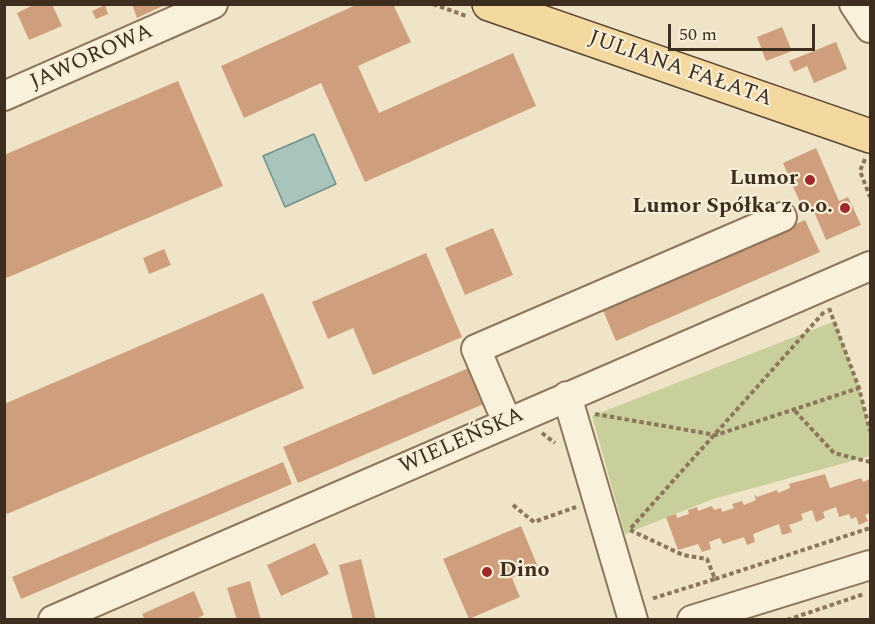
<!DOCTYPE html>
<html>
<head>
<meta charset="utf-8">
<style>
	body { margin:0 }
	#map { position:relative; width:875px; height:624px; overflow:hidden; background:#f0e4c8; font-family:Spectral,serif }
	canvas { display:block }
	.frame { position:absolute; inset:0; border:6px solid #3d2e20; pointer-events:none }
	.scale { position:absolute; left:668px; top:24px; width:147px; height:27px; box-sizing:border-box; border:3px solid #3d2e20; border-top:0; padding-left:8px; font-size:18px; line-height:21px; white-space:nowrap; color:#3d2e20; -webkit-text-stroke:4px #f7eed8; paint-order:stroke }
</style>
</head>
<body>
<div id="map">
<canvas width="875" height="624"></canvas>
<div class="frame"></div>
<div class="scale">50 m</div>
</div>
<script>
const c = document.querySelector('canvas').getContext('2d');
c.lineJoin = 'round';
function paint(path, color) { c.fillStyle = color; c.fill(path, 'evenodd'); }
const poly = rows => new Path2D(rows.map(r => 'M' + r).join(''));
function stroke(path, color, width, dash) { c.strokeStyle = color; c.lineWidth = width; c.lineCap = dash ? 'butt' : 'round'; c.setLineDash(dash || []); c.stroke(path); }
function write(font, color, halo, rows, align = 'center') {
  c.font = font + ' Spectral,serif'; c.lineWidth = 4.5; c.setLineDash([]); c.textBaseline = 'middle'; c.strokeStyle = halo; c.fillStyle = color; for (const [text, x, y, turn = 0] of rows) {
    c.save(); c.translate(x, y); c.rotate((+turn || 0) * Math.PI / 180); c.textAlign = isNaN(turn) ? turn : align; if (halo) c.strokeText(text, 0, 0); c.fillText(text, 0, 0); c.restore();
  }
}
paint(poly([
	[835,321,859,388,870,431,870,456,713,499,625,534,592,416]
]), '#c9cf9b');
const water = poly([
	[314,134,336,184,285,207,263,156,314,134]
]);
paint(water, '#a9c4bc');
stroke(water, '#6f938a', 1.5);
paint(poly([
	[35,4,52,4,62,26,29,40,17,13],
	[132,4,167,4,137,18],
	[358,4,393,4,411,42,358,66,379,113,513,53,536,106,365,182,321,83,244,118,221,66],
	[105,5,108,14,96,19,92,11],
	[782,27,792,51,766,61,757,37],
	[836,42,847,69,814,83,807,66,794,72,789,61],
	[178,81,223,186,4,279,4,155],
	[816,148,839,201,848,197,861,225,826,240,813,209,804,212,783,163],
	[805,220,820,252,616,341,602,308],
	[493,228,513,275,465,295,445,248],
	[164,249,171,265,149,274,143,258],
	[426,253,462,337,373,375,353,328,328,339,312,302],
	[263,293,304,388,7,514,4,509,4,404],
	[471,367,486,403,298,483,283,447],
	[283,462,292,484,21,599,12,577],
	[825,474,830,488,861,478,863,482,870,479,870,513,865,515,868,521,859,525,856,517,851,519,849,514,839,517,836,507,823,512,825,518,816,522,812,510,801,514,803,520,789,525,792,532,782,535,779,524,753,534,755,542,747,545,744,537,723,544,720,538,709,542,711,549,702,552,698,544,678,550,666,517,676,514,677,518,689,514,688,510,697,507,698,511,712,506,714,510,721,508,722,512,734,508,732,504,742,501,744,505,756,500,754,494,757,497,777,490,778,493,790,488,789,484],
	[521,526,538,567,512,578,520,597,469,619,443,559],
	[315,543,329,574,281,596,267,565],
	[361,559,376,620,353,620,339,565],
	[250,581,261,620,237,620,227,588],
	[194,591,204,615,194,620,145,620,142,614]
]), '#cf9f7d');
const minor = poly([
	[854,4,870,28],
	[4,96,213,4],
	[567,396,633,620],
	[507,422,476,349,782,217],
	[53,620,870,266],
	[692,620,870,565]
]);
const major = poly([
	[489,4,870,136]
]);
stroke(minor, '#8d765c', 32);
stroke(major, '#5b4430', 36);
stroke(poly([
	[433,4,466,16],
	[865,159,860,171,870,197],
	[829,308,859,388,870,431],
	[795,411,834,453,870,462],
	[595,414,716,435,859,388],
	[542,433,555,443],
	[513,505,534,522,576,507],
	[631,528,824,312],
	[630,530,683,555,707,559,715,579,651,599],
	[715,579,870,528],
	[787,620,864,594]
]), '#8d765c', 4, [4.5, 3]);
stroke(minor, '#faf1dc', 28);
stroke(major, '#f3d9a0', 33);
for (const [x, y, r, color] of [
	[810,180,6,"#9e2a2b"],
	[845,208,6,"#9e2a2b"],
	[487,572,6,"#9e2a2b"]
]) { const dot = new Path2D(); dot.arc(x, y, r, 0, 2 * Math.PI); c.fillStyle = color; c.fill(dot); stroke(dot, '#f7eed8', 2); }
write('22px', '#3d2e20', '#f7eed8', [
	["JAWOROWA",92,58,-24],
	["JULIANA FAŁATA",680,70,19],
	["WIELEŃSKA",462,442,-24]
]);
write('bold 22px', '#3d2e20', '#f7eed8', [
	["Lumor",798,180],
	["Lumor Spółka z o.o.",833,208],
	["Dino",499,572,"left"]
], 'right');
</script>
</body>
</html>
